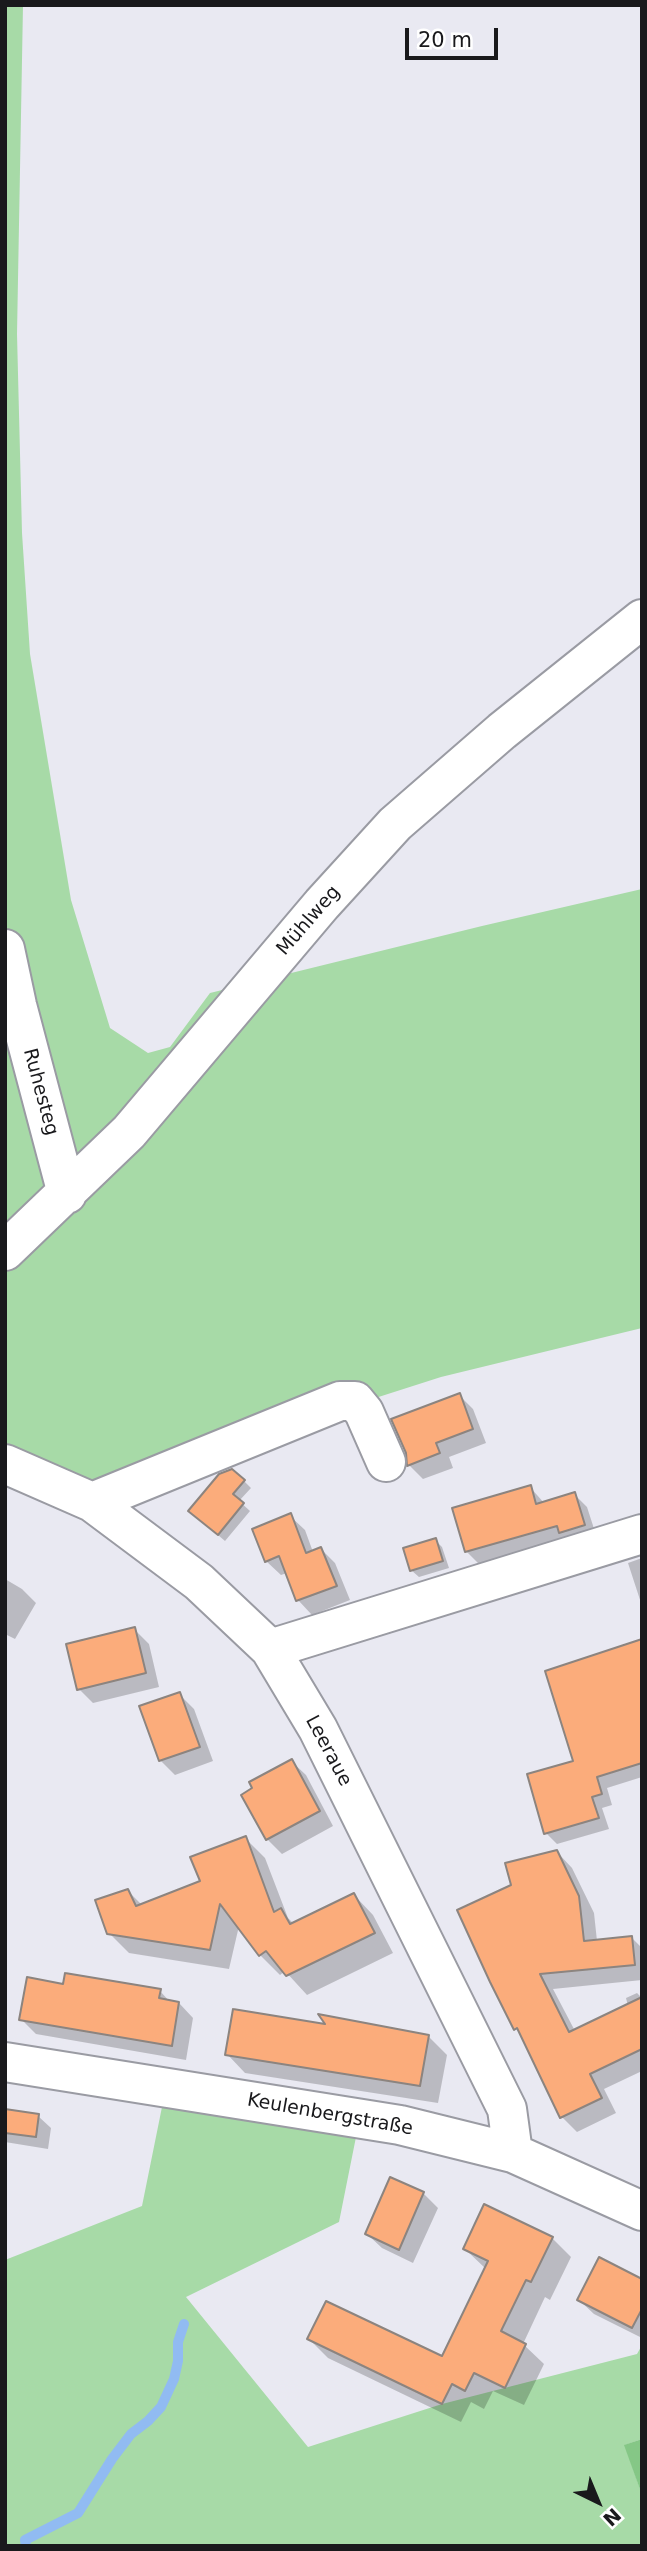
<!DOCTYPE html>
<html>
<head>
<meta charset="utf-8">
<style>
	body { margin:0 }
	#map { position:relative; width:647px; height:2551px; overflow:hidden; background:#e9e9f2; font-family:"DejaVu Sans",sans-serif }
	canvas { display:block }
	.frame { position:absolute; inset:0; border:7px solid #19191c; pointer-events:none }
	.north { position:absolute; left:563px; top:2467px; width:70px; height:70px; -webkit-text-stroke:5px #fff; paint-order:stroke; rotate:137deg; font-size:19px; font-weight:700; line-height:28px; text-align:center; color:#19191c }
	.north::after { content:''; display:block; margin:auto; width:24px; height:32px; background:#19191c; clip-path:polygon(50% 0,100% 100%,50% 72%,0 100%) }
	.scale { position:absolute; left:405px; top:28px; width:93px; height:32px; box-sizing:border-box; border:4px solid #19191c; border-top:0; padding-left:9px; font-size:21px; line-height:24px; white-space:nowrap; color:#19191c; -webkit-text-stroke:5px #fff; paint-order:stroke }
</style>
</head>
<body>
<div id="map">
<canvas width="647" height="2551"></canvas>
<div class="frame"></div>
<div class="north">N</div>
<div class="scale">20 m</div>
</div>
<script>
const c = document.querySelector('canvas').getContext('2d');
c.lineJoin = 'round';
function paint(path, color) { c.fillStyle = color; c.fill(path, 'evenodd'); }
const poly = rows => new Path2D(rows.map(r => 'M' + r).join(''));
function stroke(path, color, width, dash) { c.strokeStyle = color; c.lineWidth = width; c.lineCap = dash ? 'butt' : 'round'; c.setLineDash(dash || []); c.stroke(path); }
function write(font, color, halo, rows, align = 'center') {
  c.font = font + ' "DejaVu Sans",sans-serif'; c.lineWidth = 6; c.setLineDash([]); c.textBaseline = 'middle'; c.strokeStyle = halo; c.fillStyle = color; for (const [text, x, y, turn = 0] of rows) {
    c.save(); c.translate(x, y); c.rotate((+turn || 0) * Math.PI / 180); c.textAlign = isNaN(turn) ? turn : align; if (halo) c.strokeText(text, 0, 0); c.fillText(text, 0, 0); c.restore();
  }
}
paint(poly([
	[5,5,23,5,17,334,22,533,30,654,71,900,110,1028,148,1053,170,1047,210,993,482,926,642,889,642,1328,441,1377,88,1490,5,1450,5,1042,15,1038,5,997],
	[162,2107,356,2137,339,2222,186,2297,308,2447,442,2404,637,2354,642,2345,642,2439,625,2445,642,2495,642,2546,5,2546,5,2260,142,2206]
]), '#a7daa7');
paint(poly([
	[642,2439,642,2495,624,2445]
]), '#85c786');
paint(poly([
	[459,1395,473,1409,486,1443,449,1457,453,1468,423,1479,409,1465],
	[244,1481,251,1488,239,1501,250,1511,225,1541,198,1518],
	[530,1487,544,1503,574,1494,587,1507,597,1538,479,1564,466,1551],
	[290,1516,305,1530,313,1552,321,1549,335,1563,350,1600,312,1615,298,1600,287,1573,281,1575,266,1561],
	[435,1540,442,1547,449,1568,419,1577,411,1570],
	[642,1558,642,1606,628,1563],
	[5,1579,22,1589,36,1603,15,1639,5,1634],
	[134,1629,149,1644,159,1687,93,1703,79,1689],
	[642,1640,642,1777,607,1788,612,1805,602,1808,609,1829,557,1844,546,1833,575,1762],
	[179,1694,194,1709,213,1761,175,1775,160,1760],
	[291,1761,306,1775,333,1826,282,1854,267,1839,243,1795],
	[245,1838,265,1858,288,1918,294,1924,354,1895,373,1915,393,1953,307,1995,285,1971,280,1975,260,1955,239,1926,229,1969,129,1953,109,1933,128,1891,143,1906,202,1882],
	[557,1852,572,1868,594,1913,597,1941,632,1938,642,1948,642,1980,553,1989,575,2031,628,2006,626,1998,637,1993,642,1998,642,2071,604,2089,616,2113,577,2132,562,2117,523,2036,516,2029,513,1886],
	[65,1986,160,1991,170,2002,179,2003,193,2018,186,2060,36,2034,21,2019],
	[329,2026,428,2036,447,2055,438,2103,245,2073,227,2054],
	[5,2111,38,2116,51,2128,48,2149,5,2142],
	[423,2193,438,2208,413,2263,382,2248,367,2234],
	[552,2238,571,2257,550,2300,545,2297,523,2344,544,2364,524,2405,493,2391,484,2409,471,2402,461,2422,328,2358,309,2339,442,2359,486,2269,465,2249],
	[642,2281,642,2338,594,2314,579,2300]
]), '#0003');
stroke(poly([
	[26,2546,25,2540,78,2513,112,2459,131,2434,148,2421,161,2407,174,2379,178,2361,178,2342,184,2324]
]), '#91bbf2', 10);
const building = poly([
	[460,1393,473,1429,436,1443,440,1453,407,1466,406,1453,391,1419,460,1393],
	[232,1469,245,1480,233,1494,244,1503,218,1535,188,1511,219,1474,232,1469],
	[531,1485,536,1504,575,1492,585,1525,559,1533,557,1526,465,1552,452,1508,531,1485],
	[291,1513,306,1553,321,1547,337,1586,296,1601,279,1556,265,1562,252,1529,291,1513],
	[436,1538,443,1561,410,1571,403,1548,436,1538],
	[135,1627,146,1673,77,1690,66,1644,135,1627],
	[642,1639,642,1763,597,1777,602,1794,592,1797,599,1818,544,1834,527,1774,573,1761,545,1671,642,1639],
	[180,1692,200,1747,159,1761,139,1706,180,1692],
	[292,1759,320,1811,266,1840,241,1795,252,1788,249,1782,292,1759],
	[246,1836,274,1912,281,1908,290,1924,354,1893,375,1933,286,1976,266,1951,259,1956,220,1904,210,1950,107,1934,95,1900,128,1889,136,1906,200,1881,190,1857,246,1836],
	[557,1850,579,1896,584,1941,632,1936,635,1965,540,1974,569,2032,642,1997,642,2049,590,2074,602,2098,560,2118,517,2028,514,2030,490,1982,457,1910,511,1885,505,1863,557,1850],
	[65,1973,161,1989,159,1998,179,2002,172,2046,19,2020,27,1977,63,1984,65,1973],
	[233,2009,325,2024,318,2014,429,2035,420,2086,225,2055,233,2009],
	[5,2109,39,2114,36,2137,5,2133,5,2109],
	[390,2177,424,2192,399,2250,365,2234,390,2177],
	[484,2204,553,2237,531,2282,526,2280,501,2331,526,2344,505,2388,474,2373,465,2391,452,2384,442,2404,307,2339,326,2301,442,2356,488,2261,463,2249,484,2204],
	[599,2257,642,2279,642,2309,632,2328,577,2300,599,2257]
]);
paint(building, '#fbac7b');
stroke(building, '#8c847f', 2);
const minor = poly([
	[5,949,17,1005,67,1194],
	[5,1251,129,1132,322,904,395,824,502,731,642,619],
	[5,1464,92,1502,199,1582,270,1649,318,1729,507,2109,513,2153],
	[92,1502,340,1401,355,1401,364,1412,386,1462],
	[270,1649,642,1534],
	[5,2062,400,2125,513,2153,642,2211]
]);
stroke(minor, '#9a9ba3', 42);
stroke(minor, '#fff', 38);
write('19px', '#19191c', '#fff', [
	["Mühlweg",309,921,-49],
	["Ruhesteg",40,1092,75],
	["Leeraue",328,1751,62],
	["Keulenbergstraße",330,2115,10]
]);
</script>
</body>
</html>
